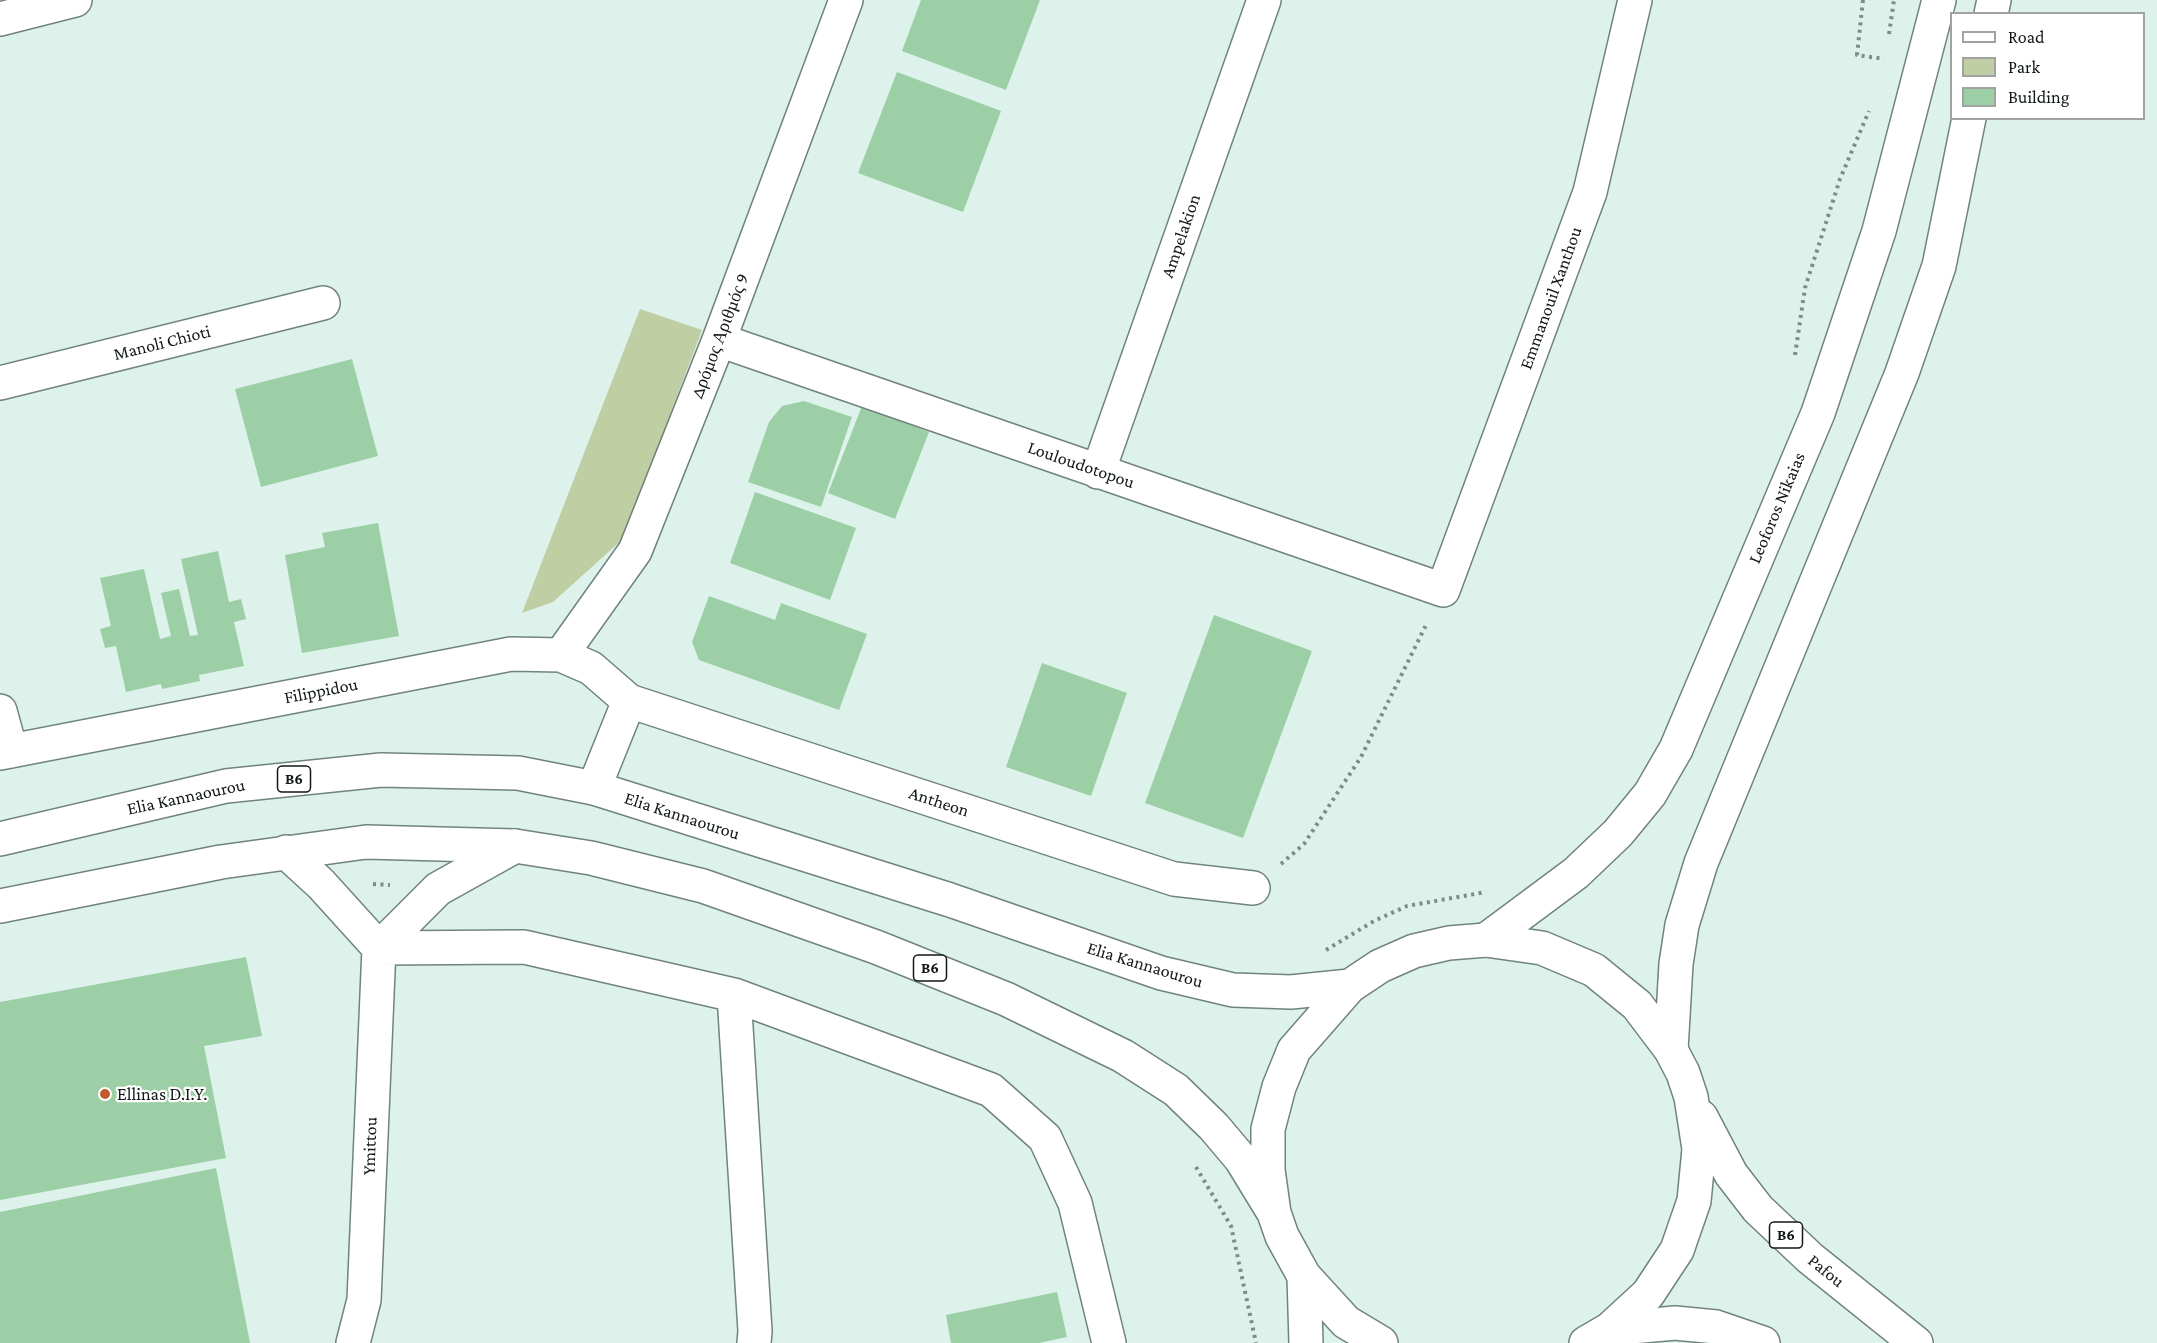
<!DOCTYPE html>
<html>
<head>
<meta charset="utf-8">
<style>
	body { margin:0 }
	#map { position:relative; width:2157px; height:1343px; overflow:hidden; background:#def2ec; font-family:"Crimson Pro",serif }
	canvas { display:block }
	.legend { position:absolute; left:1950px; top:12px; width:195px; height:108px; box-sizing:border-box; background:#fff; border:2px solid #a0a3a2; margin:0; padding:8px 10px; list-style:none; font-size:18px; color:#111816 }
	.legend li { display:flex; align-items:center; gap:12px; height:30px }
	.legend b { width:30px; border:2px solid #a0a3a2 }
</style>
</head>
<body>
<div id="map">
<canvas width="2157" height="1343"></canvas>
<ul class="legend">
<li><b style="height:8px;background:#fff"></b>Road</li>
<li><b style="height:16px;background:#c0cea4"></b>Park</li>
<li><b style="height:16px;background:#9ccfa5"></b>Building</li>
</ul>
</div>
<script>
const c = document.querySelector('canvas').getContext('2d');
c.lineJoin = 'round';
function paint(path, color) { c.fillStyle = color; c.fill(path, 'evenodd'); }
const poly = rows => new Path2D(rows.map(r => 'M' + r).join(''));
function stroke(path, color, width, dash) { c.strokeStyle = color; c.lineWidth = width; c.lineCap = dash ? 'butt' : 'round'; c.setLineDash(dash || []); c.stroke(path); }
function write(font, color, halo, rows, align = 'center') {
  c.font = font + ' "Crimson Pro",serif'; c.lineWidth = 4.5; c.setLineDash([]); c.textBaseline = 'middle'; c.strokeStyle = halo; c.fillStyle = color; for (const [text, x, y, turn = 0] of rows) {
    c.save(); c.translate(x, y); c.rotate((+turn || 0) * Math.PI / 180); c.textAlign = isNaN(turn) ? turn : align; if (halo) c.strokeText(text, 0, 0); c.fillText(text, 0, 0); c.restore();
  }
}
paint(poly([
	[640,309,702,330,623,539,553,602,522,613]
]), '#c0cea4');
paint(poly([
	[921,0,1040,0,1006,90,902,51],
	[897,72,1001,111,963,212,858,173],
	[352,359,378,456,261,487,235,389],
	[804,401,852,417,821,507,748,482,769,422,782,406],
	[862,406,929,432,895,519,828,493],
	[755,492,856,528,830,600,730,563],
	[378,523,399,636,302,653,285,555,325,547,322,533],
	[218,551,229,602,241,599,246,619,234,622,244,666,199,675,200,681,162,689,161,684,126,692,116,646,105,648,100,629,111,626,100,578,144,569,160,639,171,636,161,593,179,589,190,636,198,635,181,559],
	[709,596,775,620,781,603,867,634,839,710,699,660,692,642],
	[1214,615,1312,651,1243,838,1145,803],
	[1042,663,1127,693,1091,796,1006,767],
	[246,957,262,1036,204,1046,226,1158,0,1200,0,1002],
	[216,1168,250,1343,0,1343,0,1212],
	[1057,1292,1067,1337,1039,1343,951,1343,946,1315]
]), '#9ccfa5');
const minor = poly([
	[0,19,75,0],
	[719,340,1443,590,1590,192,1635,0],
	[0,383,323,303],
	[1098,472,1264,0],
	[561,655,635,551,719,340,846,0],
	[0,711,11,751],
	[0,753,511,654,561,655,591,668,629,701,1174,879,1253,888],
	[594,788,629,701],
	[286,852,321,884,379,948],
	[379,948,524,947,734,995,991,1090,1045,1138,1075,1203,1109,1343],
	[734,995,755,1331,754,1343],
	[353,1343,364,1300,379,948,438,889,515,846]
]);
const secondary = poly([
	[1991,14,1994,0],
	[1486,940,1576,873,1618,833,1650,794,1676,749,1818,413,1879,231,1939,0],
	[1671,1050,1676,964,1682,925,1701,863,1902,373,1939,266,1969,118]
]);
const primary = poly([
	[0,839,226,786,381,770,518,773,594,788,950,900,1161,973,1233,990,1291,992,1350,986],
	[0,906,221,862,366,842,515,846,591,858,703,886,876,947,1006,999,1123,1056,1176,1090,1214,1127,1241,1159,1274,1213],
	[1701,1117,1731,1174,1758,1209,1810,1258,1916,1343],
	[1304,1276,1306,1343],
	[1610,1329,1675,1323,1716,1327,1763,1343],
	[1381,1343,1346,1322,1304,1276,1282,1236,1274,1213,1268,1170,1268,1129,1279,1087,1294,1050,1350,986,1380,966,1414,951,1449,943,1486,940,1542,948,1594,970,1637,1005,1671,1050,1683,1073,1691,1097,1699,1149,1694,1201,1677,1250,1648,1294,1610,1329,1586,1343]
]);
stroke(minor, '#70837d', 36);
stroke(secondary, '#70837d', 36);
stroke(primary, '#70837d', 36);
stroke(poly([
	[1863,0,1857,55,1884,59],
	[1889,34,1894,0],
	[1795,355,1805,288,1840,179,1869,111],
	[1281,864,1304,844,1361,757,1427,623],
	[373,884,390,885],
	[1326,950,1374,921,1407,906,1486,892],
	[1196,1167,1231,1226,1256,1343]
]), '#7e8c88', 4, [3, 4.5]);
stroke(minor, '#fff', 33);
stroke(secondary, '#fff', 33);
stroke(primary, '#fff', 33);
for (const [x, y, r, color] of [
	[105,1094,6,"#c15a2d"]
]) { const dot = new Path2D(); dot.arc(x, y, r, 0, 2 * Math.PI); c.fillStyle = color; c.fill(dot); stroke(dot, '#fff', 2); }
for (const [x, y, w] of [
	[294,779,33],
	[930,968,33],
	[1786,1235,33]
]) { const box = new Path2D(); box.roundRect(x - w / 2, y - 13, w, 26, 4.5); c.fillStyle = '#fff'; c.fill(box); stroke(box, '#111816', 1.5); }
write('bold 16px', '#111816', null, [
	["B6",294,779],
	["B6",930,968],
	["B6",1786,1235]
]);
write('18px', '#111816', '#fff', [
	["Ampelakion",1181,236,-71],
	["Emmanouil Xanthou",1551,298,-70],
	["Δρόμος Αριθμός 9",720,336,-69],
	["Manoli Chioti",162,343,-14],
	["Louloudotopou",1081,465,19],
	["Leoforos Nikaias",1777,508,-67],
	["Filippidou",321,691,-11],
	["Elia Kannaourou",186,797,-12],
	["Antheon",939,802,18],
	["Elia Kannaourou",682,816,18],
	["Elia Kannaourou",1145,965,17],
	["Ymittou",370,1146,-88],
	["Pafou",1826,1271,39]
]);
write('18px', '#111816', '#fff', [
	["Ellinas D.I.Y.",117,1094]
], 'left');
</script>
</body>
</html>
